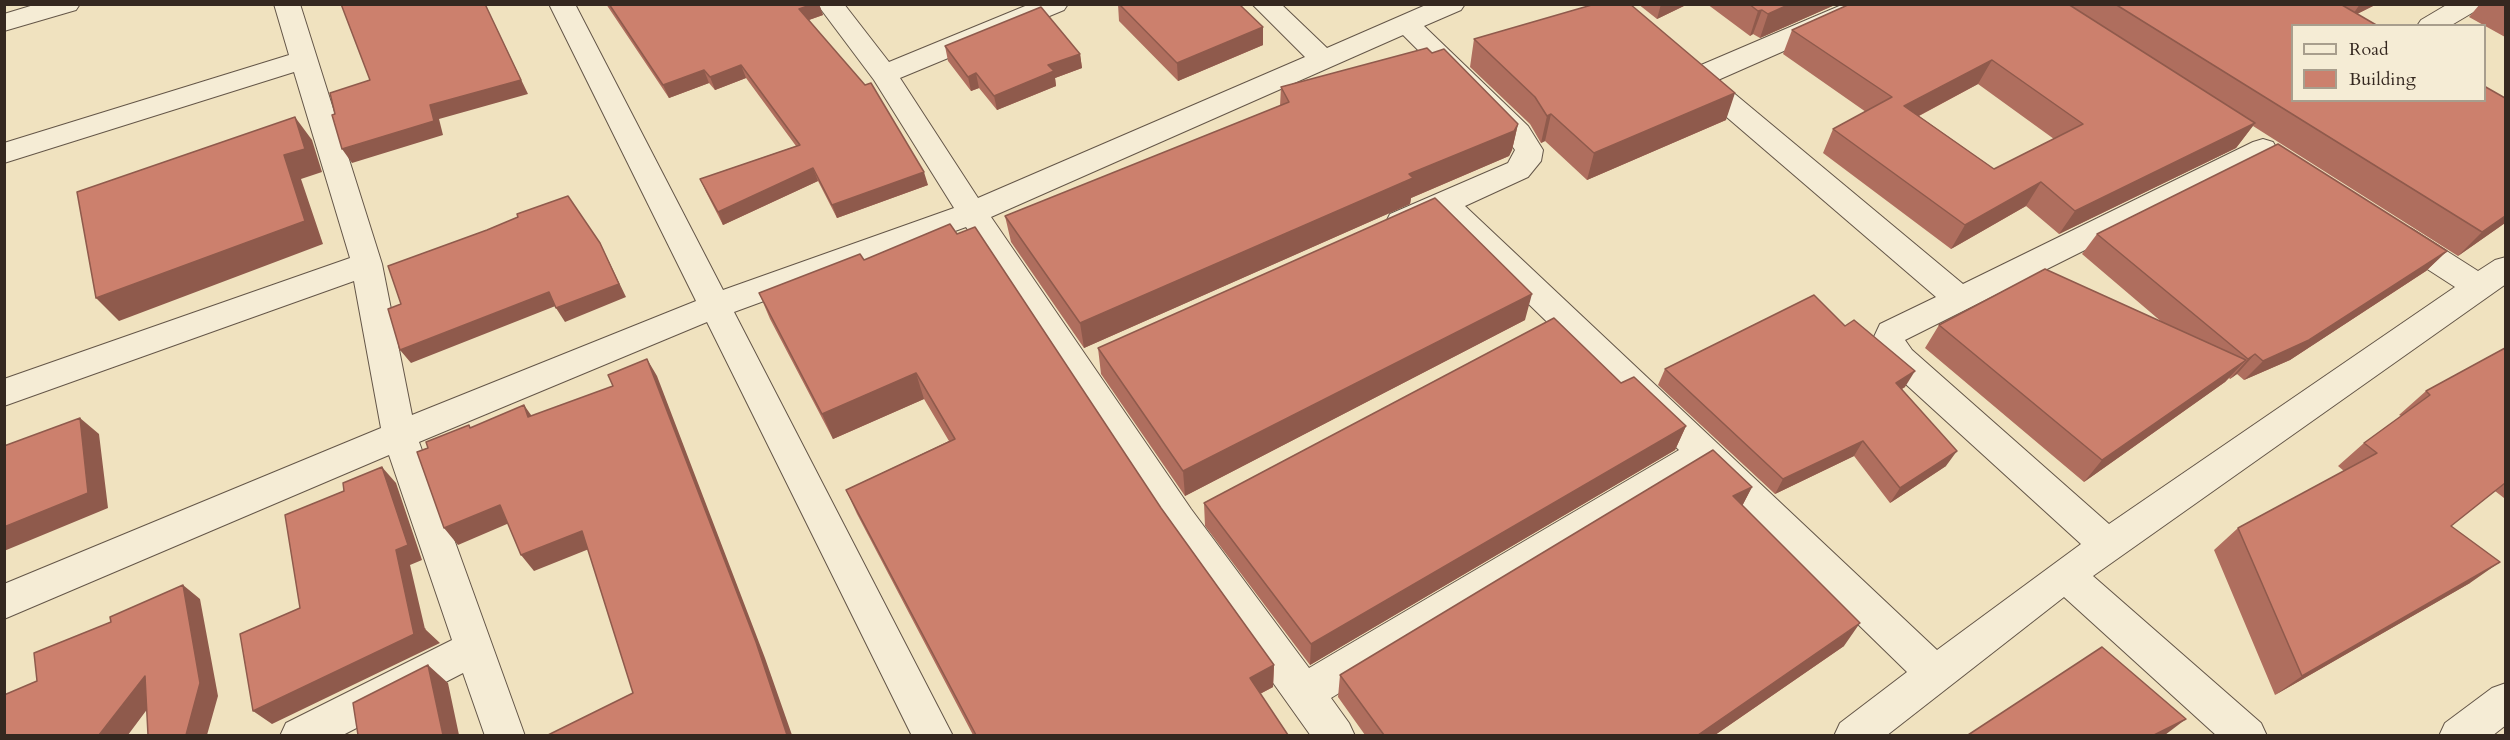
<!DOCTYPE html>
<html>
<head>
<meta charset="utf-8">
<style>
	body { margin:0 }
	#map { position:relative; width:2510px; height:740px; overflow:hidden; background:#f0e2bf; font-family:Cardo,serif }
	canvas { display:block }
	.frame { position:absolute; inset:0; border:6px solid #352820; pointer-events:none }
	.legend { position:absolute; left:2291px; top:24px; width:195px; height:78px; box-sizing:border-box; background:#f5ecd5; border:2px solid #a89e8d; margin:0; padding:8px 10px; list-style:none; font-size:18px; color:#352820 }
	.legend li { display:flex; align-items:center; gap:12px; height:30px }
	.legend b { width:30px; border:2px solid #a89e8d }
</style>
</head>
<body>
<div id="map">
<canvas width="2510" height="740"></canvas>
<div class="frame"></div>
<ul class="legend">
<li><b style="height:8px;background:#f5ecd5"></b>Road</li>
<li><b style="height:16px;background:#cc806d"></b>Building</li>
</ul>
</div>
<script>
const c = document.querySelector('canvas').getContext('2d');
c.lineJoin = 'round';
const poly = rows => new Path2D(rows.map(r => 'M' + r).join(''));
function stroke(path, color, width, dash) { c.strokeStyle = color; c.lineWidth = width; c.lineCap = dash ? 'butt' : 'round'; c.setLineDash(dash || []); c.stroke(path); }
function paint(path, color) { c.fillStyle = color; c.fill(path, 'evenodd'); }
const minor = poly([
	[37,4,80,4,76,10,4,31,4,14,37,4],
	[274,4,300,4,382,264,412,415,696,301,549,4,575,4,723,290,954,208,874,80,817,4,844,4,889,62,1030,4,1068,4,1064,10,900,78,978,198,1305,57,1252,4,1281,4,1327,48,1428,4,1465,4,1461,10,1424,26,1528,126,1543,150,1541,161,1528,177,1465,206,1937,650,2081,544,1888,368,1879,357,1873,339,1880,324,1936,297,1687,83,1683,77,1687,71,1844,4,1881,4,1877,10,1718,80,1963,284,2253,142,2263,139,2273,142,2277,149,2273,156,1905,340,1912,350,2109,524,2455,287,2390,245,2386,237,2390,229,2401,226,2412,229,2478,271,2495,260,2506,257,2506,284,2093,576,2261,723,2267,736,2217,736,2064,597,1886,736,1834,736,1840,723,1907,672,1702,472,1331,698,1349,723,1355,736,1311,736,1165,531,966,227,734,312,953,736,912,736,707,322,419,442,525,736,485,736,463,673,341,736,280,736,286,723,452,640,389,455,4,619,4,584,381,428,354,281,4,406,4,379,350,258,294,72,4,163,4,143,289,55,274,4],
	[1403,35,1508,140,1515,150,1508,163,1390,214,1386,222,1390,230,1401,233,1439,217,1679,450,1309,668,1191,509,991,217,1403,35],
	[2448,4,2481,4,2477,10,2450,26,2417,26,2421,20,2448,4],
	[2506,683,2506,725,2492,736,2439,736,2445,723,2492,688,2506,683]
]);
stroke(minor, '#645648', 2);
paint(minor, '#f5ecd5');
paint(poly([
	[606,4,819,4,823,15,809,20,928,185,837,218,818,181,723,225,706,192,700,179,796,146,746,78,715,90,709,83,669,98],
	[1118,4,1239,4,1263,45,1178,81,1119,21],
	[1638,4,1688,4,1657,19],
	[1707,4,1837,4,1760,38,1753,34,1750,36],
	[1850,4,2377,4,2357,14,2505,223,2458,256,2253,126,2236,148,2059,234,2026,206,1951,249,1823,153,1833,129,1866,112,1783,54,1792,30],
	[1978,84,2054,139,1994,169,1919,116],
	[2480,4,2505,4,2505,37,2469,17],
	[1474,39,1726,120,1587,180,1545,141,1541,143,1530,124,1470,67],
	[945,46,1080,54,1082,68,1055,78,1056,86,997,110,979,88,971,91,948,61],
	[1432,53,1518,124,1512,150,1509,156,1411,198,1410,204,1084,348,1011,242,1005,216,1280,106,1281,87],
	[957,234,1161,508,1274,665,1273,687,1260,694,1288,735,973,735,857,514,846,490,949,441,924,399,833,439,770,319,759,293,864,260],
	[2097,234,2447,251,2426,271,2290,360,2244,380,2237,374,2230,379,2229,378,2225,382,2084,482,1925,348,1939,325,2163,323,2082,254],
	[1525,320,1185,496,1101,374,1098,348],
	[2505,348,2505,497,2504,498,2495,491,2451,526,2470,583,2275,695,2214,550,2238,528,2344,471,2338,466,2364,443,2401,416,2399,415,2426,391],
	[1665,369,1905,387,1902,389,1946,466,1890,503,1854,456,1775,494,1658,385],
	[1621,383,1686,426,1675,450,1310,665,1205,526,1204,503],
	[1752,487,1742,506,1844,646,1715,735,1365,735,1338,697,1340,675]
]), '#af6e5e');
paint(poly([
	[485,4,528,94,439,119,443,135,352,163,342,149,430,105],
	[813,4,819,4,823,15,803,22,799,9],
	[1661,4,1688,4,1657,19],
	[1790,4,1837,4,1760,38,1768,14],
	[2360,4,2377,4,2351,17],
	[1762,10,1753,34,1750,36,1758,11],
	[1263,27,1263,45,1178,81,1177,63],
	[1080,54,1082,68,1055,78,1056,86,997,110,994,96,1048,65],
	[1992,60,1978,84,1892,130,1904,106],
	[741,65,746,78,715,90,710,77],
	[704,70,709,83,669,98,663,85],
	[976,73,979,88,971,91,968,77],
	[1735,93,1726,120,1587,180,1594,153],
	[1551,114,1545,141,1541,143,1547,116],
	[295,117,312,140,322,172,301,179,323,244,119,321,96,298,284,155],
	[2255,123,2236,148,2059,234,2075,211],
	[1518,124,1512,150,1509,156,1411,198,1410,204,1084,348,1080,323],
	[813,168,818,181,723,225,718,212],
	[924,172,928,185,837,218,832,205],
	[2041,182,2026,206,1951,249,1965,225],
	[2505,216,2505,223,2458,256,2482,232],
	[600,243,626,297,565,322,556,308],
	[2447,251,2426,271,2290,360,2244,380,2263,361],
	[549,292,558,305,411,363,400,350],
	[1532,294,1525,320,1185,496,1183,471],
	[2255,354,2237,374,2230,379,2248,359],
	[647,359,657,376,765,658,792,735,787,735],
	[2246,360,2225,382,2084,482,2102,460],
	[1915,371,1905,387,1886,398,1896,383],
	[916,373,924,399,833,439,822,414],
	[524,405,536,422,528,417],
	[80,418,99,434,108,508,4,551,4,527],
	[1686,426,1675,450,1310,665,1311,644],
	[1863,441,1854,456,1775,494,1783,479],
	[1957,451,1946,466,1890,503,1900,488],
	[382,467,396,483,422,560,410,565,425,629,440,643,272,724,253,711],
	[1752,487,1739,512,1733,496],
	[500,505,514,521,458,545,444,528],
	[582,531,594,547,534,571,521,555],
	[2500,562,2470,583,2275,695,2302,676],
	[183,585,200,599,218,696,207,735,186,735],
	[1860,623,1844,646,1715,735,1698,735],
	[428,665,448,683,459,735,443,735],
	[1274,665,1273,687,1250,699,1250,678],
	[145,676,163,688,128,735,99,735],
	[2186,719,2165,735,2154,735]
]), '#8f5a4c');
const building = poly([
	[341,4,485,4,521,80,430,105,434,121,342,149,332,115,335,114,330,93,370,80,341,4],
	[609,4,813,4,799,9,865,85,871,83,924,172,832,205,813,168,718,212,700,179,800,145,741,65,710,77,704,70,663,85,609,4],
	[1119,4,1239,4,1263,27,1177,63,1119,4],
	[1595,4,1630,4,1735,93,1594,153,1551,114,1547,116,1535,97,1474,39,1595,4],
	[1749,4,1790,4,1768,14,1762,10,1758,11,1749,4],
	[1850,4,2068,4,2255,123,2075,211,2041,182,1965,225,1833,129,1892,97,1792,30,1850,4],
	[1992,60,2083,124,1994,169,1904,106,1992,60],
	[2115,4,2344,4,2342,5,2378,26,2292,26,2292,100,2484,100,2484,86,2505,98,2505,216,2482,232,2115,4],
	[1041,7,1080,54,1048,65,1054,71,994,96,976,73,968,77,945,46,1041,7],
	[1427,48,1432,53,1444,49,1518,124,1514,131,1409,174,1413,178,1080,323,1005,216,1289,102,1281,87,1427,48],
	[295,117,305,149,284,155,305,221,96,298,77,192,295,117],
	[2278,144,2447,251,2309,340,2263,361,2255,354,2248,359,2097,234,2278,144],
	[568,196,600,243,619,284,556,308,549,292,400,350,388,309,401,304,388,266,487,230,518,217,517,214,568,196],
	[1435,198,1532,294,1183,471,1098,348,1435,198],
	[950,224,957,234,975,227,1161,508,1274,665,1250,678,1288,735,976,735,846,490,955,439,916,373,822,414,759,293,860,254,864,260,950,224],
	[2045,269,2246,360,2102,460,1939,325,2045,269],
	[1814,295,1845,326,1854,320,1915,371,1896,383,1957,451,1900,488,1863,441,1783,479,1665,369,1814,295],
	[1554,318,1621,383,1634,377,1686,426,1311,644,1204,503,1554,318],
	[2505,348,2505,483,2451,526,2500,562,2302,676,2238,528,2377,453,2364,443,2430,395,2426,391,2505,348],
	[647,359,756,642,787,735,548,735,633,693,582,531,521,555,500,505,444,528,417,452,428,448,426,442,469,425,470,428,524,405,528,417,613,386,608,375,647,359],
	[80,418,88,493,4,527,4,446,80,418],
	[1713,450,1752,487,1733,496,1860,623,1698,735,1384,735,1340,675,1713,450],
	[382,467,408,545,396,550,414,634,425,629,253,711,240,634,300,608,285,515,344,491,343,483,382,467],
	[183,585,200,683,186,735,148,735,145,676,99,735,4,735,4,695,37,681,34,653,111,622,110,617,183,585],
	[2102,647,2186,719,2154,735,1968,735,2102,647],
	[428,665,443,735,358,735,353,703,428,665]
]);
paint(building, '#cc806d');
stroke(building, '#8f5a4c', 1.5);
</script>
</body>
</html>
